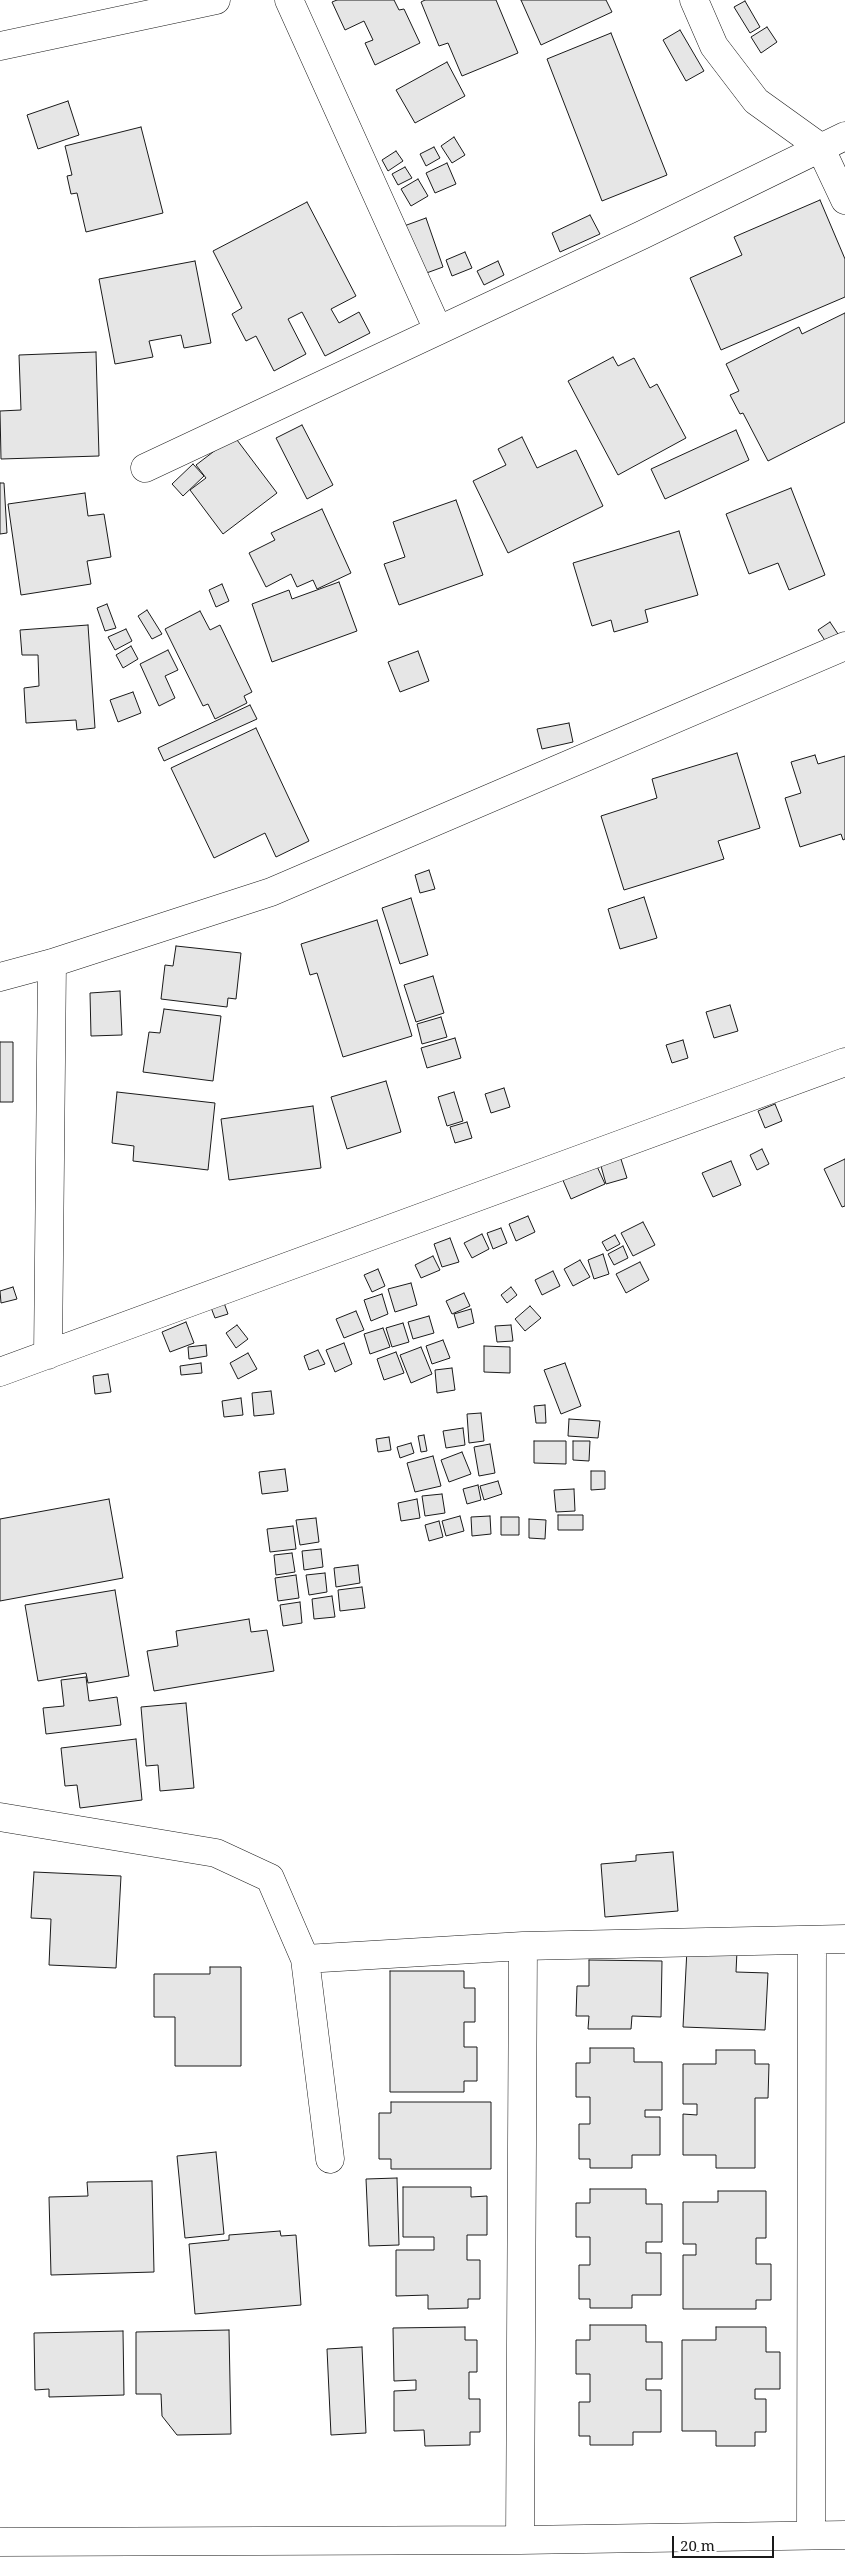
<!DOCTYPE html>
<html>
<head>
<meta charset="utf-8">
<style>
	body { margin:0 }
	#map { position:relative; width:845px; height:2569px; overflow:hidden; background:#fff; font-family:"Noto Serif",serif }
	canvas { display:block }
	.scale { position:absolute; left:672px; top:2536px; width:102px; height:22px; box-sizing:border-box; border:2px solid #1a1a1a; border-top:0; padding-left:6px; font-size:15px; line-height:18px; white-space:nowrap; color:#1a1a1a; -webkit-text-stroke:4px #fff; paint-order:stroke }
</style>
</head>
<body>
<div id="map">
<canvas width="845" height="2569"></canvas>
<div class="scale">20 m</div>
</div>
<script>
const c = document.querySelector('canvas').getContext('2d');
c.lineJoin = 'round';
function paint(path, color) { c.fillStyle = color; c.fill(path, 'evenodd'); }
const poly = rows => new Path2D(rows.map(r => 'M' + r).join(''));
function stroke(path, color, width, dash) { c.strokeStyle = color; c.lineWidth = width; c.lineCap = dash ? 'butt' : 'round'; c.setLineDash(dash || []); c.stroke(path); }
const building = poly([
	[337,0,394,0,399,10,404,9,420,43,375,65,365,43,373,40,364,21,345,30,332,2,337,0],
	[425,0,496,0,518,53,462,76,448,43,439,46,421,2,425,0],
	[521,0,606,0,612,12,541,45,521,0],
	[745,1,760,27,750,33,734,7,745,1],
	[767,27,777,42,761,53,751,37,767,27],
	[680,30,704,71,686,81,663,40,680,30],
	[611,33,667,175,602,201,547,59,611,33],
	[447,62,465,96,415,123,396,90,447,62],
	[68,101,79,135,38,149,27,115,68,101],
	[141,127,163,213,86,232,77,193,71,194,67,176,72,175,65,146,141,127],
	[454,137,465,155,452,163,441,146,454,137],
	[434,147,440,158,426,166,420,154,434,147],
	[396,151,403,161,388,171,382,160,396,151],
	[447,163,456,184,435,193,426,173,447,163],
	[405,167,412,178,398,185,392,174,405,167],
	[418,179,428,196,411,206,401,189,418,179],
	[820,200,845,259,845,297,721,350,690,278,742,255,734,237,820,200],
	[307,202,356,296,331,309,339,323,359,312,370,333,325,356,302,312,288,319,306,354,274,371,256,336,246,341,232,314,242,308,213,251,307,202],
	[590,215,600,234,560,252,552,233,590,215],
	[426,218,443,267,421,275,404,226,426,218],
	[465,252,472,268,452,276,446,260,465,252],
	[195,261,211,343,184,348,181,335,149,341,153,357,115,364,99,279,195,261],
	[498,261,504,275,484,285,477,271,498,261],
	[845,313,845,422,768,461,743,413,740,414,730,395,739,391,726,364,799,327,802,334,845,313],
	[96,352,99,456,1,459,0,411,21,410,19,355,96,352],
	[613,357,618,366,634,358,650,388,657,384,686,438,618,475,568,381,613,357],
	[302,425,333,485,307,499,276,438,302,425],
	[736,430,749,460,665,499,651,469,736,430],
	[234,436,277,493,223,534,190,490,206,478,196,465,234,436],
	[522,437,537,468,576,450,603,506,508,553,473,481,506,465,498,449,522,437],
	[193,464,204,476,183,496,172,484,193,464],
	[0,483,4,483,7,533,0,534,0,483],
	[791,488,825,575,789,590,778,563,749,574,726,514,791,488],
	[85,493,88,516,104,514,111,557,87,561,91,584,21,595,8,504,85,493],
	[456,500,483,575,399,605,384,564,405,557,393,522,456,500],
	[322,509,351,573,317,589,313,580,297,587,291,574,266,587,249,553,275,540,271,533,322,509],
	[679,531,698,595,645,610,648,622,614,632,611,620,592,626,573,563,679,531],
	[339,582,357,631,272,662,252,604,289,590,292,599,339,582],
	[222,584,229,601,216,607,209,590,222,584],
	[107,604,116,628,105,631,97,608,107,604],
	[147,610,162,634,152,639,138,616,147,610],
	[200,611,210,630,220,625,252,692,244,696,247,703,215,719,208,704,203,706,165,629,200,611],
	[830,622,838,634,826,642,818,630,830,622],
	[88,625,95,728,77,730,76,720,26,723,24,688,39,686,38,655,22,655,20,630,88,625],
	[126,629,132,641,115,650,108,637,126,629],
	[131,646,138,659,123,668,116,655,131,646],
	[168,650,178,670,165,676,175,698,159,706,140,664,168,650],
	[418,651,429,681,400,692,388,662,418,651],
	[133,692,141,713,118,722,110,700,133,692],
	[250,705,257,719,164,761,158,748,250,705],
	[569,723,573,742,542,749,537,729,569,723],
	[256,728,309,841,276,857,265,833,214,858,171,768,256,728],
	[737,753,760,828,718,841,724,859,624,890,601,816,657,798,652,779,737,753],
	[815,755,818,764,845,756,845,839,843,840,841,834,800,847,785,798,801,793,791,762,815,755],
	[429,870,435,889,420,893,415,875,429,870],
	[644,897,657,938,620,949,608,909,644,897],
	[411,898,428,955,400,964,382,908,411,898],
	[377,920,412,1036,343,1057,317,973,310,975,301,944,377,920],
	[176,946,241,953,236,999,228,998,227,1007,161,999,165,965,173,966,176,946],
	[433,976,444,1013,416,1022,404,985,433,976],
	[120,991,122,1035,91,1036,90,993,120,991],
	[730,1005,738,1031,714,1038,706,1012,730,1005],
	[164,1009,221,1016,213,1081,143,1072,149,1032,160,1033,164,1009],
	[441,1017,447,1037,422,1044,417,1024,441,1017],
	[455,1038,461,1058,427,1068,421,1048,455,1038],
	[683,1040,688,1058,672,1063,666,1045,683,1040],
	[0,1042,13,1042,13,1102,0,1102,0,1042],
	[386,1081,401,1132,347,1149,331,1097,386,1081],
	[504,1088,510,1107,491,1113,485,1094,504,1088],
	[117,1092,215,1103,208,1170,133,1161,134,1146,112,1143,117,1092],
	[454,1092,463,1121,447,1126,438,1097,454,1092],
	[775,1104,782,1121,765,1128,758,1111,775,1104],
	[313,1106,321,1168,229,1180,221,1119,313,1106],
	[467,1122,472,1138,455,1143,450,1127,467,1122],
	[762,1149,769,1164,757,1170,750,1155,762,1149],
	[619,1153,627,1178,606,1184,599,1159,619,1153],
	[845,1159,845,1206,842,1207,824,1169,845,1159],
	[731,1161,741,1185,713,1197,702,1173,731,1161],
	[596,1164,605,1184,571,1199,562,1178,596,1164],
	[528,1216,535,1232,516,1241,509,1224,528,1216],
	[643,1222,655,1245,633,1256,621,1233,643,1222],
	[501,1228,507,1243,493,1249,487,1233,501,1228],
	[482,1234,489,1249,472,1258,464,1243,482,1234],
	[615,1235,620,1244,607,1251,602,1242,615,1235],
	[450,1238,459,1262,442,1267,434,1244,450,1238],
	[623,1246,628,1258,614,1265,608,1254,623,1246],
	[603,1254,609,1274,594,1279,588,1260,603,1254],
	[433,1256,440,1270,421,1278,415,1265,433,1256],
	[580,1260,590,1277,573,1286,564,1269,580,1260],
	[640,1262,649,1280,626,1293,616,1274,640,1262],
	[378,1269,385,1286,372,1292,364,1275,378,1269],
	[553,1271,560,1286,542,1295,535,1280,553,1271],
	[411,1283,417,1305,395,1312,388,1289,411,1283],
	[13,1287,17,1299,1,1303,0,1291,13,1287],
	[511,1287,517,1295,507,1303,501,1295,511,1287],
	[464,1293,470,1306,452,1314,446,1301,464,1293],
	[382,1294,388,1314,371,1321,364,1300,382,1294],
	[223,1300,228,1314,215,1318,210,1305,223,1300],
	[530,1306,541,1318,525,1331,515,1319,530,1306],
	[471,1309,474,1323,458,1328,454,1314,471,1309],
	[356,1311,364,1330,344,1338,336,1319,356,1311],
	[429,1316,434,1333,413,1339,408,1322,429,1316],
	[186,1322,194,1343,170,1352,162,1332,186,1322],
	[403,1323,409,1342,392,1347,386,1328,403,1323],
	[237,1325,248,1339,236,1348,226,1333,237,1325],
	[511,1325,513,1341,497,1342,495,1326,511,1325],
	[383,1328,390,1347,370,1354,364,1334,383,1328],
	[443,1340,450,1358,432,1364,426,1346,443,1340],
	[344,1343,352,1364,335,1372,326,1350,344,1343],
	[206,1345,207,1356,189,1359,188,1347,206,1345],
	[484,1346,510,1347,510,1373,484,1372,484,1346],
	[421,1347,432,1374,411,1383,400,1355,421,1347],
	[318,1350,325,1364,309,1370,304,1356,318,1350],
	[396,1352,404,1373,384,1380,377,1359,396,1352],
	[248,1353,257,1369,238,1379,230,1363,248,1353],
	[201,1363,202,1373,181,1375,180,1366,201,1363],
	[565,1363,581,1406,561,1414,544,1370,565,1363],
	[452,1368,455,1390,437,1393,435,1370,452,1368],
	[108,1374,111,1392,95,1394,93,1376,108,1374],
	[271,1391,274,1414,254,1416,252,1393,271,1391],
	[241,1398,243,1415,224,1417,222,1401,241,1398],
	[545,1405,546,1423,536,1423,534,1406,545,1405],
	[481,1413,484,1441,469,1443,467,1414,481,1413],
	[569,1419,600,1421,598,1438,568,1436,569,1419],
	[463,1428,465,1445,446,1448,443,1431,463,1428],
	[424,1435,427,1451,421,1452,418,1436,424,1435],
	[389,1437,391,1450,378,1452,376,1439,389,1437],
	[534,1441,566,1441,566,1464,534,1463,534,1441],
	[573,1441,590,1441,589,1461,573,1460,573,1441],
	[411,1443,414,1453,400,1458,397,1447,411,1443],
	[490,1444,495,1473,479,1476,474,1447,490,1444],
	[462,1452,471,1474,449,1482,441,1460,462,1452],
	[433,1456,441,1486,415,1492,407,1463,433,1456],
	[285,1469,288,1491,262,1494,259,1472,285,1469],
	[591,1471,605,1471,605,1489,591,1490,591,1471],
	[498,1481,502,1494,484,1500,480,1486,498,1481],
	[478,1485,481,1500,467,1504,463,1489,478,1485],
	[574,1489,575,1511,556,1512,554,1490,574,1489],
	[442,1494,445,1513,425,1516,422,1496,442,1494],
	[109,1499,123,1578,0,1601,0,1519,109,1499],
	[417,1499,420,1518,401,1521,398,1503,417,1499],
	[558,1515,583,1515,583,1530,558,1530,558,1515],
	[460,1516,464,1531,446,1536,442,1521,460,1516],
	[490,1516,491,1534,472,1536,471,1517,490,1516],
	[501,1517,519,1517,519,1535,501,1535,501,1517],
	[316,1518,319,1542,300,1545,296,1520,316,1518],
	[529,1519,546,1520,545,1539,529,1538,529,1519],
	[439,1521,443,1537,429,1541,425,1525,439,1521],
	[293,1526,296,1549,270,1552,267,1529,293,1526],
	[321,1549,323,1567,304,1570,302,1551,321,1549],
	[292,1553,295,1572,276,1575,274,1555,292,1553],
	[358,1565,360,1583,336,1587,334,1568,358,1565],
	[325,1573,327,1592,309,1595,306,1575,325,1573],
	[296,1575,299,1598,278,1601,275,1578,296,1575],
	[362,1587,365,1608,340,1611,338,1590,362,1587],
	[115,1590,129,1676,88,1683,86,1673,38,1681,25,1605,115,1590],
	[332,1596,335,1617,314,1619,312,1599,332,1596],
	[300,1602,302,1623,283,1626,280,1605,300,1602],
	[249,1619,251,1632,267,1630,274,1671,154,1691,147,1651,178,1646,176,1631,249,1619],
	[86,1677,89,1701,117,1697,121,1725,46,1734,43,1708,64,1706,61,1680,86,1677],
	[186,1703,194,1788,160,1791,158,1765,146,1766,141,1707,186,1703],
	[136,1739,142,1800,80,1808,77,1785,65,1786,61,1748,136,1739],
	[673,1852,678,1911,605,1917,601,1864,636,1861,636,1855,673,1852],
	[34,1872,121,1876,116,1968,49,1965,51,1919,31,1918,34,1872],
	[687,1949,737,1951,736,1972,768,1973,765,2030,683,2027,687,1949],
	[589,1960,662,1961,661,2017,632,2016,631,2029,588,2029,589,2016,576,2016,577,1986,589,1986,589,1960],
	[210,1967,241,1967,241,2066,175,2066,175,2017,154,2017,154,1974,210,1974,210,1967],
	[390,1971,464,1971,464,1988,475,1988,475,2022,464,2022,464,2047,477,2047,477,2081,464,2081,464,2092,390,2092,390,1971],
	[590,2048,634,2048,634,2062,662,2062,662,2110,645,2110,645,2117,660,2117,660,2155,632,2155,632,2168,590,2168,590,2159,579,2159,579,2124,590,2124,590,2097,576,2097,576,2063,590,2063,590,2048],
	[716,2050,755,2050,755,2064,769,2064,768,2098,755,2098,755,2168,716,2168,716,2155,683,2155,683,2114,697,2115,697,2104,683,2104,683,2064,716,2064,716,2050],
	[391,2102,491,2102,491,2169,391,2169,391,2159,379,2159,379,2113,391,2113,391,2102],
	[216,2152,224,2234,185,2238,177,2156,216,2152],
	[397,2178,399,2245,369,2246,366,2179,397,2178],
	[152,2181,154,2272,51,2275,49,2197,88,2196,87,2182,152,2181],
	[403,2187,471,2187,471,2197,487,2196,487,2235,467,2235,467,2260,480,2260,480,2299,468,2299,468,2308,428,2309,428,2295,396,2296,396,2250,434,2250,434,2237,403,2237,403,2187],
	[590,2189,646,2189,646,2204,662,2204,662,2242,646,2242,646,2253,661,2253,661,2295,632,2295,632,2308,590,2308,590,2299,579,2299,579,2265,590,2265,590,2237,576,2237,576,2203,590,2203,590,2189],
	[718,2191,766,2191,766,2238,756,2238,756,2264,771,2264,771,2300,756,2300,756,2309,683,2309,683,2255,696,2255,696,2244,683,2244,683,2202,718,2202,718,2191],
	[280,2231,281,2236,296,2235,301,2305,195,2314,189,2244,229,2240,229,2235,280,2231],
	[590,2325,646,2325,646,2342,662,2342,662,2379,646,2379,646,2390,661,2390,661,2432,633,2432,633,2445,590,2445,590,2436,579,2436,579,2402,590,2402,590,2374,576,2374,576,2340,590,2340,590,2325],
	[465,2327,465,2340,477,2340,477,2372,469,2372,469,2399,480,2399,480,2432,470,2432,470,2445,425,2446,424,2430,394,2431,394,2391,416,2390,416,2380,394,2381,393,2328,465,2327],
	[716,2327,766,2327,766,2352,780,2352,780,2389,755,2389,755,2399,766,2399,766,2432,755,2432,755,2446,716,2446,716,2431,682,2431,682,2340,716,2340,716,2327],
	[229,2330,231,2434,177,2435,162,2416,161,2394,136,2394,136,2332,229,2330],
	[123,2331,124,2395,49,2397,49,2389,35,2390,34,2333,123,2331],
	[362,2347,366,2433,331,2435,327,2349,362,2347]
]);
paint(building, '#e6e6e6');
stroke(building, '#1a1a1a', 1);
const minor = poly([
	[289,0,438,330],
	[694,0,714,46,756,101,820,147,845,200],
	[0,46,216,0],
	[145,468,642,235,845,136],
	[0,977,52,963,271,892,845,646],
	[48,1355,52,963],
	[0,1372,845,1062],
	[0,1817,216,1853,270,1878,305,1959,330,2159],
	[305,1959,523,1946,845,1939],
	[811,2535,812,1940],
	[520,2540,523,1946],
	[0,2542,520,2540,845,2535]
]);
stroke(minor, '#1a1a1a', 29);
stroke(minor, '#fff', 28);
</script>
</body>
</html>
